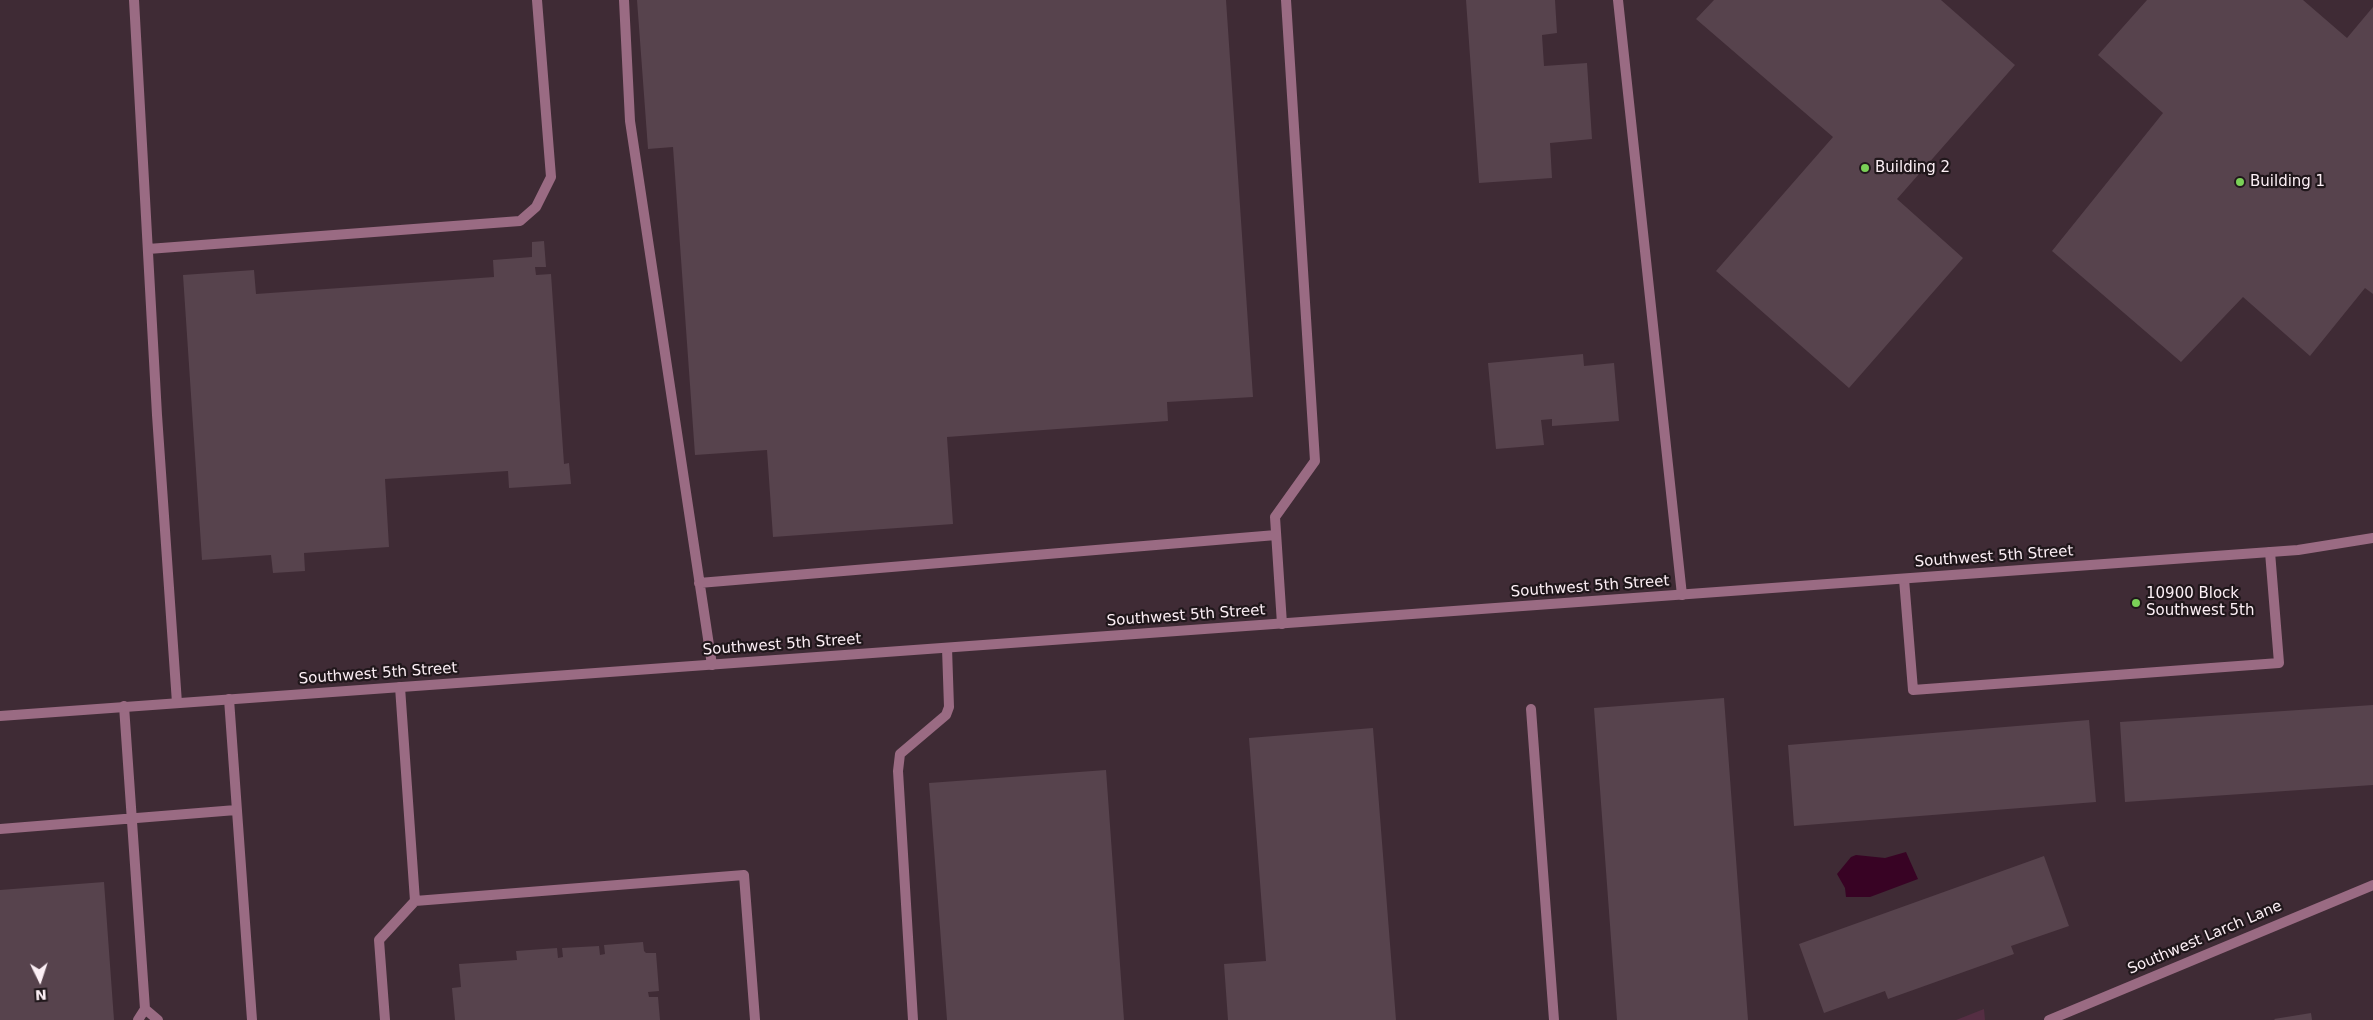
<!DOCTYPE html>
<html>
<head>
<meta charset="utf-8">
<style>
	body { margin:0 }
	#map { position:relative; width:2373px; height:1020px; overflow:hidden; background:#3f2b35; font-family:"DejaVu Sans",sans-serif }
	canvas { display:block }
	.north { position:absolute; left:15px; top:955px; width:50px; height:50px; -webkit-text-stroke:4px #20171b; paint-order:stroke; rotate:176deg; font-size:14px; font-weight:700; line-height:20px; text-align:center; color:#fceff5 }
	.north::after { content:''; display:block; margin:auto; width:18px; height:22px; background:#fceff5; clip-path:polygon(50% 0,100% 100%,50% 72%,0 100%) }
</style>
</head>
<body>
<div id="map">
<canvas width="2373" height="1020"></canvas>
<div class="north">N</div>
</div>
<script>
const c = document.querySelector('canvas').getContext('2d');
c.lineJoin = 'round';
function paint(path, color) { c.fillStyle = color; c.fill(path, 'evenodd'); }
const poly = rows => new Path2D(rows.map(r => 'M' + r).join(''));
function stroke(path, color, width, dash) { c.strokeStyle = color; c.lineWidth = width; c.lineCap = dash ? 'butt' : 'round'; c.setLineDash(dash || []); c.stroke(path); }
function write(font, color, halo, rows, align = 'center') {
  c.font = font + ' "DejaVu Sans",sans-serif'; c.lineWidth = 4.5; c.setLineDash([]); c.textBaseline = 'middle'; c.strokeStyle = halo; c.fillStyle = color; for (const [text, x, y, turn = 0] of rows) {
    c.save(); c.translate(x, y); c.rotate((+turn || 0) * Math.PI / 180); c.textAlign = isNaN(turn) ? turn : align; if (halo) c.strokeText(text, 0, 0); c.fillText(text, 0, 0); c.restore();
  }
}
paint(poly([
	[1984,1009,1985,1020,1956,1020]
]), '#552e43');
paint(poly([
	[1906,852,1918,879,1870,897,1846,897,1845,888,1837,874,1851,857,1856,855,1885,858]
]), '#380324');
paint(poly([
	[637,0,1226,0,1253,397,1167,402,1168,421,947,437,953,524,773,537,767,450,695,455,673,147,648,149],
	[1466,0,1555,0,1557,33,1542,35,1544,66,1587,63,1592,139,1550,143,1552,178,1479,183],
	[1714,0,1941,0,2015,65,1897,199,1963,258,1849,388,1716,271,1833,137,1696,19],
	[2147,0,2303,0,2347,38,2373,7,2373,294,2365,288,2310,356,2243,297,2181,362,2052,251,2163,113,2098,55],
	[544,241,546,267,535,267,536,275,551,274,564,464,569,463,571,484,509,488,508,471,385,479,389,547,304,553,305,571,273,573,271,555,202,560,183,275,254,270,256,294,494,277,493,260,532,257,532,242],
	[1583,354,1584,366,1614,363,1619,421,1552,426,1552,419,1541,420,1544,445,1496,449,1488,363],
	[1724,698,1748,1020,1617,1020,1594,708],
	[2373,705,2373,785,2125,802,2120,722],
	[2089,720,2096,802,1794,826,1788,745],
	[1373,728,1396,1020,1228,1020,1224,964,1266,961,1249,738],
	[1106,770,1124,1020,947,1020,929,783],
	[2044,856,2069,926,2011,946,2014,954,1888,999,1885,991,1824,1013,1799,944],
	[104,882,114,1020,0,1020,0,890],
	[643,942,644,951,646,953,656,953,659,991,648,992,649,997,658,997,660,1020,455,1020,452,988,461,987,459,964,517,960,516,951,557,948,558,958,563,957,562,948,599,946,600,955,605,954,604,945],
	[2311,1013,2312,1020,2275,1020,2274,1019]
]), '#57434d');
stroke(poly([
	[134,0,157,415,177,703],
	[624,0,630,121,712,665],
	[1618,0,1682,595],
	[148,249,520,221,536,207,551,177,537,0],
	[1904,579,1913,690,2279,663,2270,552],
	[699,583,1276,535],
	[1282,624,1275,517,1315,461,1286,0],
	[400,687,415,901],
	[229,699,252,1020],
	[124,706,145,1009,138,1020],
	[1531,709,1554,1020],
	[0,829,236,810],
	[145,1009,158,1020],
	[385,1020,379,940,415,901,744,875,755,1020],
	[913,1020,898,771,900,754,946,715,949,707,947,648]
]), '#9a6b83', 10);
stroke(poly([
	[2049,1020,2373,885]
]), '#9a6b83', 10);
stroke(poly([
	[0,716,2298,550,2373,538]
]), '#9a6b83', 10);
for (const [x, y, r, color] of [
	[1865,168,5,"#7ad157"],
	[2240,182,5,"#7ad157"],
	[2136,603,5,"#7ad157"]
]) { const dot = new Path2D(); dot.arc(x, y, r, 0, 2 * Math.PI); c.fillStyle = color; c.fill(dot); stroke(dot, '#20171b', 2); }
write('15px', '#fceff5', '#20171b', [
	["Building 2",1875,168],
	["Building 1",2250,182],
	["10900 Block",2146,594],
	["Southwest 5th",2146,611]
], 'left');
write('15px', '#fceff5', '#20171b', [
	["Southwest 5th Street",1994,557,-4],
	["Southwest 5th Street",1590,587,-4],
	["Southwest 5th Street",1186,616,-4],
	["Southwest 5th Street",782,645,-4],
	["Southwest 5th Street",378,674,-4],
	["Southwest Larch Lane",2205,938,-23]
]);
</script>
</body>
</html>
